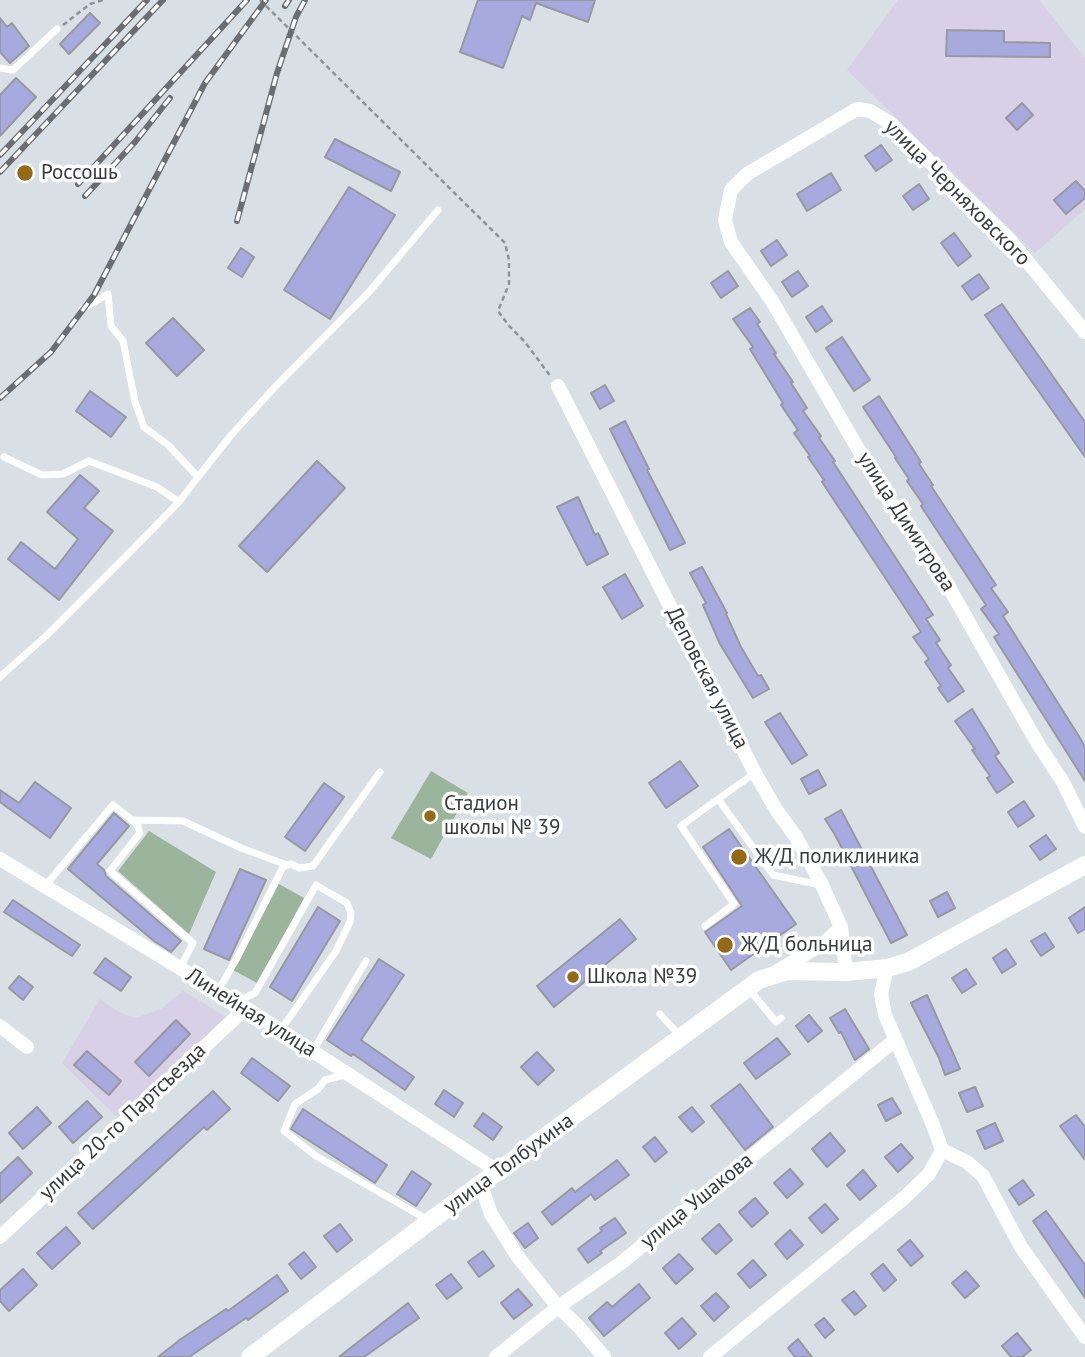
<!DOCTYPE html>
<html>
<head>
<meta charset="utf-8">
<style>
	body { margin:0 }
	canvas { display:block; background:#d8dfe5 }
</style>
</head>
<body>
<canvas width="1085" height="1357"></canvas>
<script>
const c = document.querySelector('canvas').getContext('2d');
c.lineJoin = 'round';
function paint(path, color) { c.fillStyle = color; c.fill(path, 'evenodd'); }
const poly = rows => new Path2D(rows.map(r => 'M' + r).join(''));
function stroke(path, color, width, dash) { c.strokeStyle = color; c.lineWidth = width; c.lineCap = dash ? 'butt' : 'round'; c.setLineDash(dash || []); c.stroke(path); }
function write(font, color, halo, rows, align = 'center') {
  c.font = font + ' "PT Sans",sans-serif'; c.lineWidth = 7; c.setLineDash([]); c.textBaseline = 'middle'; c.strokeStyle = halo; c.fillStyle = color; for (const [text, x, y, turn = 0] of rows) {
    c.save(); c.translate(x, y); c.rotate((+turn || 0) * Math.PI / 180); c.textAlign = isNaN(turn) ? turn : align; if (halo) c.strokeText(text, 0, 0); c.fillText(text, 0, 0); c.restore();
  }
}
paint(poly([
	[898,0,1039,0,1085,58,1085,209,1035,253,847,70],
	[183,991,226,1017,119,1119,62,1063,100,999,119,1012,135,1018,161,1009]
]), '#d7d0e6');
paint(poly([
	[431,771,468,793,431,859,391,838],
	[149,831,216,872,189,934,118,871],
	[279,884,304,898,259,984,233,970]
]), '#9ab59c');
const building = poly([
	[478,0,595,0,588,22,536,3,530,20,522,16,503,68,460,52,478,0],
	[90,13,100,23,69,54,60,44,90,13],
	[0,18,7,27,12,23,29,46,10,63,0,52,0,18],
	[947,30,1004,31,1004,42,1050,43,1050,57,946,56,947,30],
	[16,78,36,97,0,136,0,95,16,78],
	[1022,103,1033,115,1017,130,1006,118,1022,103],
	[335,139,400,172,391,191,325,157,335,139],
	[881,145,892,160,876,171,865,156,881,145],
	[831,173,841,190,807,211,797,194,831,173],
	[1076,181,1085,191,1085,198,1066,214,1054,200,1076,181],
	[919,184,929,199,913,210,903,196,919,184],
	[349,187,395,215,330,319,284,290,349,187],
	[954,233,971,256,958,266,941,243,954,233],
	[777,240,787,255,771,266,761,251,777,240],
	[241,248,254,257,242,277,228,268,241,248],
	[728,271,738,286,721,298,711,283,728,271],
	[798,271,808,286,792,297,782,282,798,271],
	[979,274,989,288,972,300,962,286,979,274],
	[1002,304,1085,422,1085,457,985,315,1002,304],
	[822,306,832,321,816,332,806,317,822,306],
	[750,308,760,322,757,324,776,353,774,354,793,382,791,383,807,408,803,411,821,436,819,438,835,461,833,462,933,615,926,619,940,640,936,643,951,665,948,668,964,691,948,702,938,688,941,686,925,662,929,659,913,637,921,632,822,482,824,480,808,457,810,456,794,433,798,430,781,405,783,403,750,349,753,347,733,319,750,308],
	[173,318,204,350,177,376,146,343,173,318],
	[842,337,870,380,854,391,826,348,842,337],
	[605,385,614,401,600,409,591,393,605,385],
	[90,391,126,417,111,437,76,411,90,391],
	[879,396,921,462,919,464,933,485,931,486,996,585,991,588,1008,612,1003,616,1080,738,1085,747,1085,781,994,637,999,634,981,609,986,605,921,506,923,504,907,481,909,479,895,458,896,457,863,407,879,396],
	[625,421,649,469,647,470,685,543,670,550,610,429,625,421],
	[317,461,345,488,267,572,239,546,317,461],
	[80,475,99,491,84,508,113,531,59,600,8,559,21,542,55,569,78,539,47,512,80,475],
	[578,497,595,535,598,533,608,554,587,565,557,507,578,497],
	[702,567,727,613,726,614,741,647,758,676,761,675,769,689,753,698,720,644,703,605,706,603,690,573,702,567],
	[625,574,643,606,622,619,603,587,625,574],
	[972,709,999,753,995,756,1013,782,997,793,987,778,990,776,972,750,975,749,955,721,972,709],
	[780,713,807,755,792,764,765,722,780,713],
	[680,761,698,786,666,808,649,783,680,761],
	[818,770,826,785,809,794,801,779,818,770],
	[35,782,71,808,50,838,0,802,0,790,19,803,35,782],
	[324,783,344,797,305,851,285,837,324,783],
	[1024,801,1034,816,1018,827,1008,812,1024,801],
	[841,810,907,935,891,943,834,833,825,819,841,810],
	[114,813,129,826,97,864,104,870,106,876,181,941,171,952,154,941,68,869,114,813],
	[729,829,796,924,731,970,705,932,742,906,703,847,729,829],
	[1046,835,1056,849,1040,860,1030,846,1046,835],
	[240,869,266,880,229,960,204,949,240,869],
	[947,892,955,908,938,917,930,901,947,892],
	[13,900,80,945,72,956,4,912,13,900],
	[318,907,340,921,292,1001,270,987,318,907],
	[1085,907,1085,929,1078,933,1069,918,1085,907],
	[620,919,636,939,554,1007,537,986,620,919],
	[1045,933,1054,947,1041,956,1031,941,1045,933],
	[1006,949,1016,964,1002,973,993,958,1006,949],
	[105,958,131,977,121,991,94,973,105,958],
	[379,959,404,975,361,1040,414,1077,405,1090,353,1054,351,1056,327,1040,379,959],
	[966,969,976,984,962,993,952,978,966,969],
	[19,976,33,987,23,1000,9,988,19,976],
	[927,995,960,1069,945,1075,939,1058,911,1003,927,995],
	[845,1009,869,1049,855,1060,841,1032,839,1033,830,1018,845,1009],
	[809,1015,822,1031,808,1042,796,1026,809,1015],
	[176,1020,190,1034,149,1076,135,1062,176,1020],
	[777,1038,790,1054,756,1079,744,1063,777,1038],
	[87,1051,121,1081,109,1095,74,1065,87,1051],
	[537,1052,554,1070,538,1085,521,1067,537,1052],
	[252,1058,290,1086,278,1101,241,1073,252,1058],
	[740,1084,773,1127,745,1150,711,1106,740,1084],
	[975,1087,983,1106,967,1112,959,1093,975,1087],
	[444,1090,463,1103,454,1117,435,1104,444,1090],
	[213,1091,230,1109,207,1130,204,1127,93,1229,78,1213,213,1091],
	[892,1098,901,1113,886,1121,878,1105,892,1098],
	[87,1101,102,1117,73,1143,59,1127,87,1101],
	[37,1107,51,1123,23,1149,9,1133,37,1107],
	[692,1107,704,1122,692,1132,679,1117,692,1107],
	[303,1109,387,1165,375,1183,291,1129,303,1109],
	[483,1113,502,1127,493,1140,474,1126,483,1113],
	[1076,1115,1085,1127,1085,1160,1060,1126,1076,1115],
	[995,1123,1003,1141,985,1149,977,1131,995,1123],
	[830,1133,845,1151,827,1167,812,1149,830,1133],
	[655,1137,667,1152,655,1162,643,1147,655,1137],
	[901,1144,913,1158,898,1172,885,1157,901,1144],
	[18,1157,32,1173,0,1203,0,1174,18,1157],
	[617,1160,629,1175,595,1200,591,1194,552,1225,542,1212,572,1188,575,1192,617,1160],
	[790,1169,803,1184,787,1198,774,1183,790,1169],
	[863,1170,876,1186,860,1200,847,1185,863,1170],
	[412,1171,431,1184,416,1206,397,1194,412,1171],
	[1023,1180,1034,1195,1019,1205,1009,1190,1023,1180],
	[755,1198,768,1213,752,1227,739,1212,755,1198],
	[825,1204,838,1219,822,1233,809,1218,825,1204],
	[1046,1211,1085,1265,1085,1298,1033,1221,1046,1211],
	[615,1218,626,1233,600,1251,602,1253,588,1263,578,1249,602,1231,600,1228,615,1218],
	[528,1223,538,1238,525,1248,514,1233,528,1223],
	[340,1224,352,1240,337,1252,324,1236,340,1224],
	[719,1224,732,1240,716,1254,702,1239,719,1224],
	[66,1227,80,1243,52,1269,37,1253,66,1227],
	[790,1230,803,1245,787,1259,775,1244,790,1230],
	[910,1240,923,1256,911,1266,898,1250,910,1240],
	[483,1251,494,1266,479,1277,468,1262,483,1251],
	[304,1252,316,1267,301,1279,289,1264,304,1252],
	[679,1254,693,1269,676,1284,663,1268,679,1254],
	[753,1260,766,1275,750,1288,738,1274,753,1260],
	[883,1264,896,1280,884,1291,871,1274,883,1264],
	[23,1269,37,1285,9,1311,0,1301,0,1290,23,1269],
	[966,1271,979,1286,965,1298,952,1283,966,1271],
	[451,1274,462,1288,447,1299,436,1285,451,1274],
	[277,1275,288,1291,248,1320,246,1318,189,1357,158,1357,181,1339,226,1309,228,1311,277,1275],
	[639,1284,650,1298,604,1336,589,1318,607,1302,612,1307,639,1284],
	[518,1289,532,1305,514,1319,501,1303,518,1289],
	[854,1291,866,1306,855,1315,842,1300,854,1291],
	[716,1293,729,1307,714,1321,701,1306,716,1293],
	[408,1303,419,1318,364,1357,339,1357,408,1303],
	[682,1318,696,1334,679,1349,665,1333,682,1318],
	[824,1318,834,1330,825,1338,815,1325,824,1318],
	[1017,1333,1031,1350,1022,1357,1011,1357,1002,1346,1017,1333],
	[798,1339,812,1357,795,1357,788,1348,798,1339]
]);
paint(building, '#a7aadf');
stroke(building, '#9798a0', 2);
stroke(poly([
	[260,0,505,243,509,260,509,284,498,311,510,327,525,342,551,377],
	[63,25,90,4,103,0]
]), '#8e9397', 2.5, [5, 3.5]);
stroke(poly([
	[0,68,13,70,57,29],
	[4,457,42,475,63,474,89,461,157,487,179,502],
	[198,477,232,434,274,388,369,292,438,210],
	[0,677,47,635,130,552,179,502,198,477,168,445,144,427,135,402,123,341,111,326,108,294,82,309],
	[755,773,718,799,773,875,821,885],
	[132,820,183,821,241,848,287,865],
	[45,886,113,805,132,820,138,826,140,833,110,871,193,943,180,968],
	[705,926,734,904,681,826,718,799],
	[748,988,776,1022,781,1018],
	[218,991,238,956,283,867,291,864,299,868,313,866,380,772],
	[236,1002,255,993,316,885,347,903,351,913,350,922,336,951,280,1031],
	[660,1014,680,1036],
	[313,1051,366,961],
	[344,1075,325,1080,318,1089,295,1104,284,1131,316,1156,428,1220]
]), '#fff', 7);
stroke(poly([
	[1085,332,1009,239,890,123,870,111,857,109,747,174,731,190,725,220,731,242,772,301,885,495,935,563,1038,744,1063,782,1085,827],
	[558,386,755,773,777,811,796,837,822,885,841,927,846,972],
	[0,859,246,1008,499,1172],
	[887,968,881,994,885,1015,933,1125,942,1150,967,1162,983,1176,1021,1247,1085,1337],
	[776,972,824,943,841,927],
	[0,1026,27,1047],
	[481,1185,491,1214,518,1257,558,1307,578,1326,604,1357],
	[0,1237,246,1008],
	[496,1357,558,1307,621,1263,895,1040],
	[710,1357,904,1198,929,1174,942,1150]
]), '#fff', 14);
stroke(poly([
	[250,1357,430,1221,759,980,787,971,846,972,887,968,908,962,1085,865]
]), '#fff', 18);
const rail = poly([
	[285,6,289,0],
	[0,155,147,0],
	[0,172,163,0],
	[78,184,247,0],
	[85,196,135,142,170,98],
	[237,221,277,73,296,17,305,0],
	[0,398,51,352,94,295,205,83,266,0]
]);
stroke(rail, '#6a6e72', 6);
stroke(rail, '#fff', 3.5, [10]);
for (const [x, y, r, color] of [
	[25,173,9,"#956a16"],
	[430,816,7,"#956a16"],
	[739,857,9,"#956a16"],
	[725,945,9,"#956a16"],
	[573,977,7,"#956a16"]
]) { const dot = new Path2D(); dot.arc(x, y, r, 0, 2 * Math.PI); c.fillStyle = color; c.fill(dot); stroke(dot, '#fff', 2.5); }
write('21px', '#383b3d', '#fff', [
	["Россошь",41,173],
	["Стадион",444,804],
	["школы № 39",444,828],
	["Ж/Д поликлиника",755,857],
	["Ж/Д больница",741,945],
	["Школа №39",587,977]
], 'left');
write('21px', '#383b3d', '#fff', [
	["улица Черняховского",957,193,45],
	["улица Димитрова",906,522,57],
	["Деповская улица",707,678,63],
	["Линейная улица",251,1013,32],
	["улица 20-го Партсъезда",123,1122,-43],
	["улица Толбухина",509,1164,-36],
	["улица Ушакова",697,1201,-39]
]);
</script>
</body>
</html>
